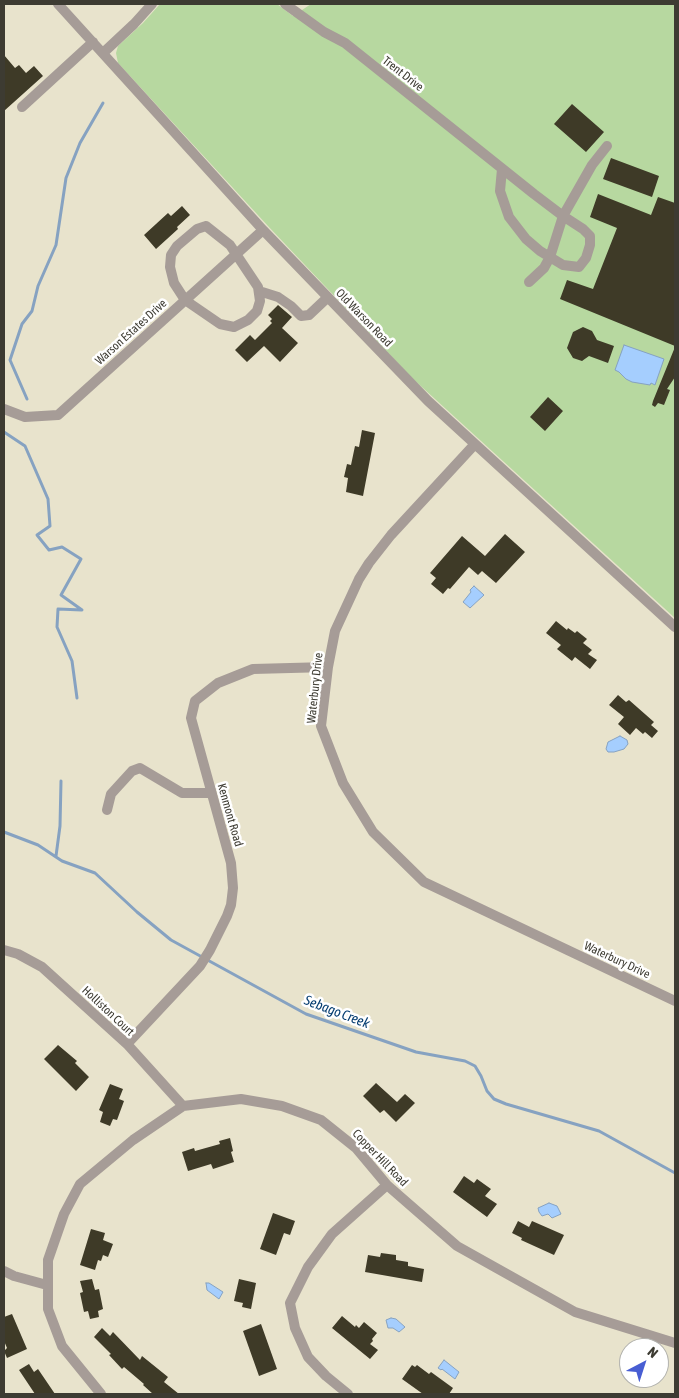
<!DOCTYPE html>
<html>
<head>
<meta charset="utf-8">
<style>
	body { margin:0 }
	#map { position:relative; width:679px; height:1398px; overflow:hidden; background:#e8e3cc; font-family:"Asap Condensed",sans-serif }
	canvas { display:block }
	.frame { position:absolute; inset:0; border:5px solid #3d3b32; pointer-events:none }
	.north { position:absolute; left:619px; top:1338px; width:50px; height:50px; box-sizing:border-box; background:#fff; border:1px solid #b1b1ad; border-radius:50%; rotate:40deg; font-size:14px; font-weight:700; line-height:20px; text-align:center; color:#3d3b32 }
	.north::after { content:''; display:block; margin:auto; width:18px; height:22px; background:#485ed3; clip-path:polygon(50% 0,100% 100%,50% 72%,0 100%) }
</style>
</head>
<body>
<div id="map">
<canvas width="679" height="1398"></canvas>
<div class="frame"></div>
<div class="north">N</div>
</div>
<script>
const c = document.querySelector('canvas').getContext('2d');
c.lineJoin = 'round';
function paint(path, color) { c.fillStyle = color; c.fill(path, 'evenodd'); }
const poly = rows => new Path2D(rows.map(r => 'M' + r).join(''));
function stroke(path, color, width, dash) { c.strokeStyle = color; c.lineWidth = width; c.lineCap = dash ? 'butt' : 'round'; c.setLineDash(dash || []); c.stroke(path); }
function write(font, color, halo, rows, align = 'center') {
  c.font = font + ' "Asap Condensed",sans-serif'; c.lineWidth = 5; c.setLineDash([]); c.textBaseline = 'middle'; c.strokeStyle = halo; c.fillStyle = color; for (const [text, x, y, turn = 0] of rows) {
    c.save(); c.translate(x, y); c.rotate((+turn || 0) * Math.PI / 180); c.textAlign = isNaN(turn) ? turn : align; if (halo) c.strokeText(text, 0, 0); c.fillText(text, 0, 0); c.restore();
  }
}
paint(poly([
	[160,4,277,4,293,16,311,4,675,4,675,618,412,378,268,226,118,63,116,53,118,46,143,23]
]), '#b7d8a0');
const water = poly([
	[624,345,664,359,655,385,651,383,650,385,632,382,626,379,619,372,615,370,624,345],
	[474,586,484,595,470,608,463,602,471,592,470,590,474,586],
	[620,736,627,740,628,744,624,749,614,752,608,752,606,749,608,742,620,736],
	[549,1203,557,1206,561,1214,552,1218,548,1214,542,1216,539,1212,538,1208,549,1203],
	[206,1283,209,1283,223,1292,219,1299,207,1290,206,1283],
	[391,1318,396,1319,405,1327,399,1332,393,1328,388,1328,386,1320,391,1318],
	[444,1360,459,1372,455,1379,442,1369,441,1370,438,1368,444,1360]
]);
paint(water, '#a5cefe');
stroke(water, '#86a2c1', 1);
stroke(poly([
	[27,399,10,360,22,324,32,311,38,286,56,245,66,178,80,143,103,103],
	[4,432,25,446,48,499,50,526,37,535,49,550,62,547,81,559,61,595,82,610,58,609,57,627,72,661,77,698],
	[4,832,38,845,62,861,95,873,137,912,171,940,306,1014,416,1052,465,1061,475,1066,481,1076,487,1091,494,1099,506,1104,599,1131,675,1173],
	[56,856,60,826,61,781]
]), '#86a2c1', 3);
paint(poly([
	[4,55,15,68,19,65,26,73,34,66,43,76,4,111],
	[572,104,604,132,586,152,554,124],
	[611,158,659,176,652,197,603,179],
	[598,194,651,215,658,197,675,203,675,346,560,299,567,280,593,289,617,228,590,217],
	[182,206,190,215,177,227,178,229,156,249,144,235,168,213,171,216],
	[278,305,292,317,282,328,298,343,280,362,264,346,247,362,235,350,250,335,255,340,272,323,270,321,272,319,268,315],
	[583,327,592,331,597,340,614,346,608,363,589,356,582,361,573,358,567,348,573,332],
	[675,347,675,377,667,389,670,390,664,405,658,403,655,407,652,405,653,401],
	[548,397,563,411,545,431,530,417],
	[362,430,375,433,363,496,346,492,348,478,344,477,347,464,351,465,355,446,359,447],
	[505,534,525,552,496,583,482,571,478,575,469,567,450,589,448,588,443,594,431,584,436,578,430,573,462,536,485,556],
	[556,621,567,630,568,628,575,633,577,631,587,639,583,643,592,650,588,654,597,660,590,669,575,657,572,661,557,649,561,645,546,633],
	[618,695,626,702,629,700,654,722,651,725,658,731,652,738,645,732,643,734,636,728,630,735,618,724,624,717,609,705],
	[58,1045,77,1061,75,1063,89,1077,76,1091,44,1059],
	[376,1083,397,1102,405,1094,415,1103,396,1122,384,1110,380,1113,363,1096],
	[110,1084,123,1089,119,1099,124,1101,117,1120,113,1119,110,1126,100,1122,103,1112,99,1110],
	[230,1138,233,1151,231,1152,234,1162,213,1169,211,1164,188,1171,182,1152,194,1148,195,1151,220,1144,219,1141],
	[464,1176,474,1183,477,1179,491,1189,485,1196,497,1204,487,1217,453,1192],
	[273,1213,295,1221,290,1235,284,1233,276,1255,260,1249],
	[518,1221,529,1227,532,1221,564,1235,554,1255,521,1240,522,1238,512,1233],
	[91,1229,105,1233,103,1240,113,1244,108,1257,103,1255,101,1261,98,1260,95,1270,80,1265],
	[381,1253,396,1255,396,1260,408,1262,408,1266,424,1269,422,1282,365,1272,368,1255,380,1257],
	[92,1279,95,1290,99,1289,103,1309,98,1311,99,1317,90,1319,88,1311,84,1312,80,1293,83,1292,80,1281],
	[239,1279,256,1283,251,1309,242,1307,243,1303,234,1301],
	[12,1314,27,1349,7,1358,4,1351,7,1348,4,1341,4,1317],
	[342,1316,355,1327,356,1325,359,1328,364,1322,377,1333,372,1339,373,1341,370,1344,378,1350,370,1359,332,1328],
	[261,1324,277,1369,259,1376,243,1331],
	[102,1328,110,1336,113,1332,140,1360,142,1356,168,1377,164,1382,179,1394,153,1394,143,1385,144,1384,124,1367,122,1369,109,1355,111,1354,94,1337],
	[29,1364,34,1372,38,1369,55,1394,35,1394,19,1370],
	[412,1365,415,1367,417,1365,429,1374,431,1372,453,1388,449,1394,423,1394,402,1379]
]), '#3e3a27');
stroke(poly([
	[58,4,263,230,428,401,675,627],
	[285,4,324,32,345,43,534,194,563,216,583,229,590,236,590,245,586,258,579,267,563,265,540,251,526,239,509,217,500,191,502,169],
	[103,53,134,24,152,4],
	[22,107,93,42],
	[206,226,230,245,258,287,260,301,257,311,248,320,234,327,220,324,185,300,174,283,170,267,171,255,177,246,197,229,206,226],
	[529,282,544,268,550,257,563,216,592,165,607,146],
	[259,291,278,297,291,306,301,316,309,315,327,298],
	[4,409,25,417,58,415,263,230],
	[475,444,391,535,369,563,359,579,335,631,328,667,321,726,343,783,373,832,424,882,675,1001],
	[107,810,111,794,132,771,140,768,182,793,211,793],
	[4,950,18,954,42,967,127,1044,183,1106],
	[127,1044,200,966,210,950,227,916,231,905,233,888,231,863,191,718,195,701,218,683,253,669,328,667],
	[4,1271,14,1276,47,1285],
	[101,1394,62,1346,48,1309,48,1260,64,1214,80,1184,133,1140,183,1106,241,1099,282,1106,321,1120,356,1148,387,1185,457,1246,575,1312,675,1343],
	[348,1394,326,1376,308,1357,295,1328,290,1303,308,1267,332,1234,387,1185]
]), '#a69c97', 10);
write('12px', '#3d3b32', '#fff', [
	["Trent Drive",403,74,38],
	["Old Warson Road",364,318,46],
	["Warson Estates Drive",131,332,-42],
	["Waterbury Drive",315,688,-84],
	["Kenmont Road",230,815,74],
	["Waterbury Drive",617,960,25],
	["Holliston Court",108,1011,43],
	["Copper Hill Road",380,1158,46]
]);
write('italic 14px', '#043c70', '#fff', [
	["Sebago Creek",337,1012,21]
]);
</script>
</body>
</html>
